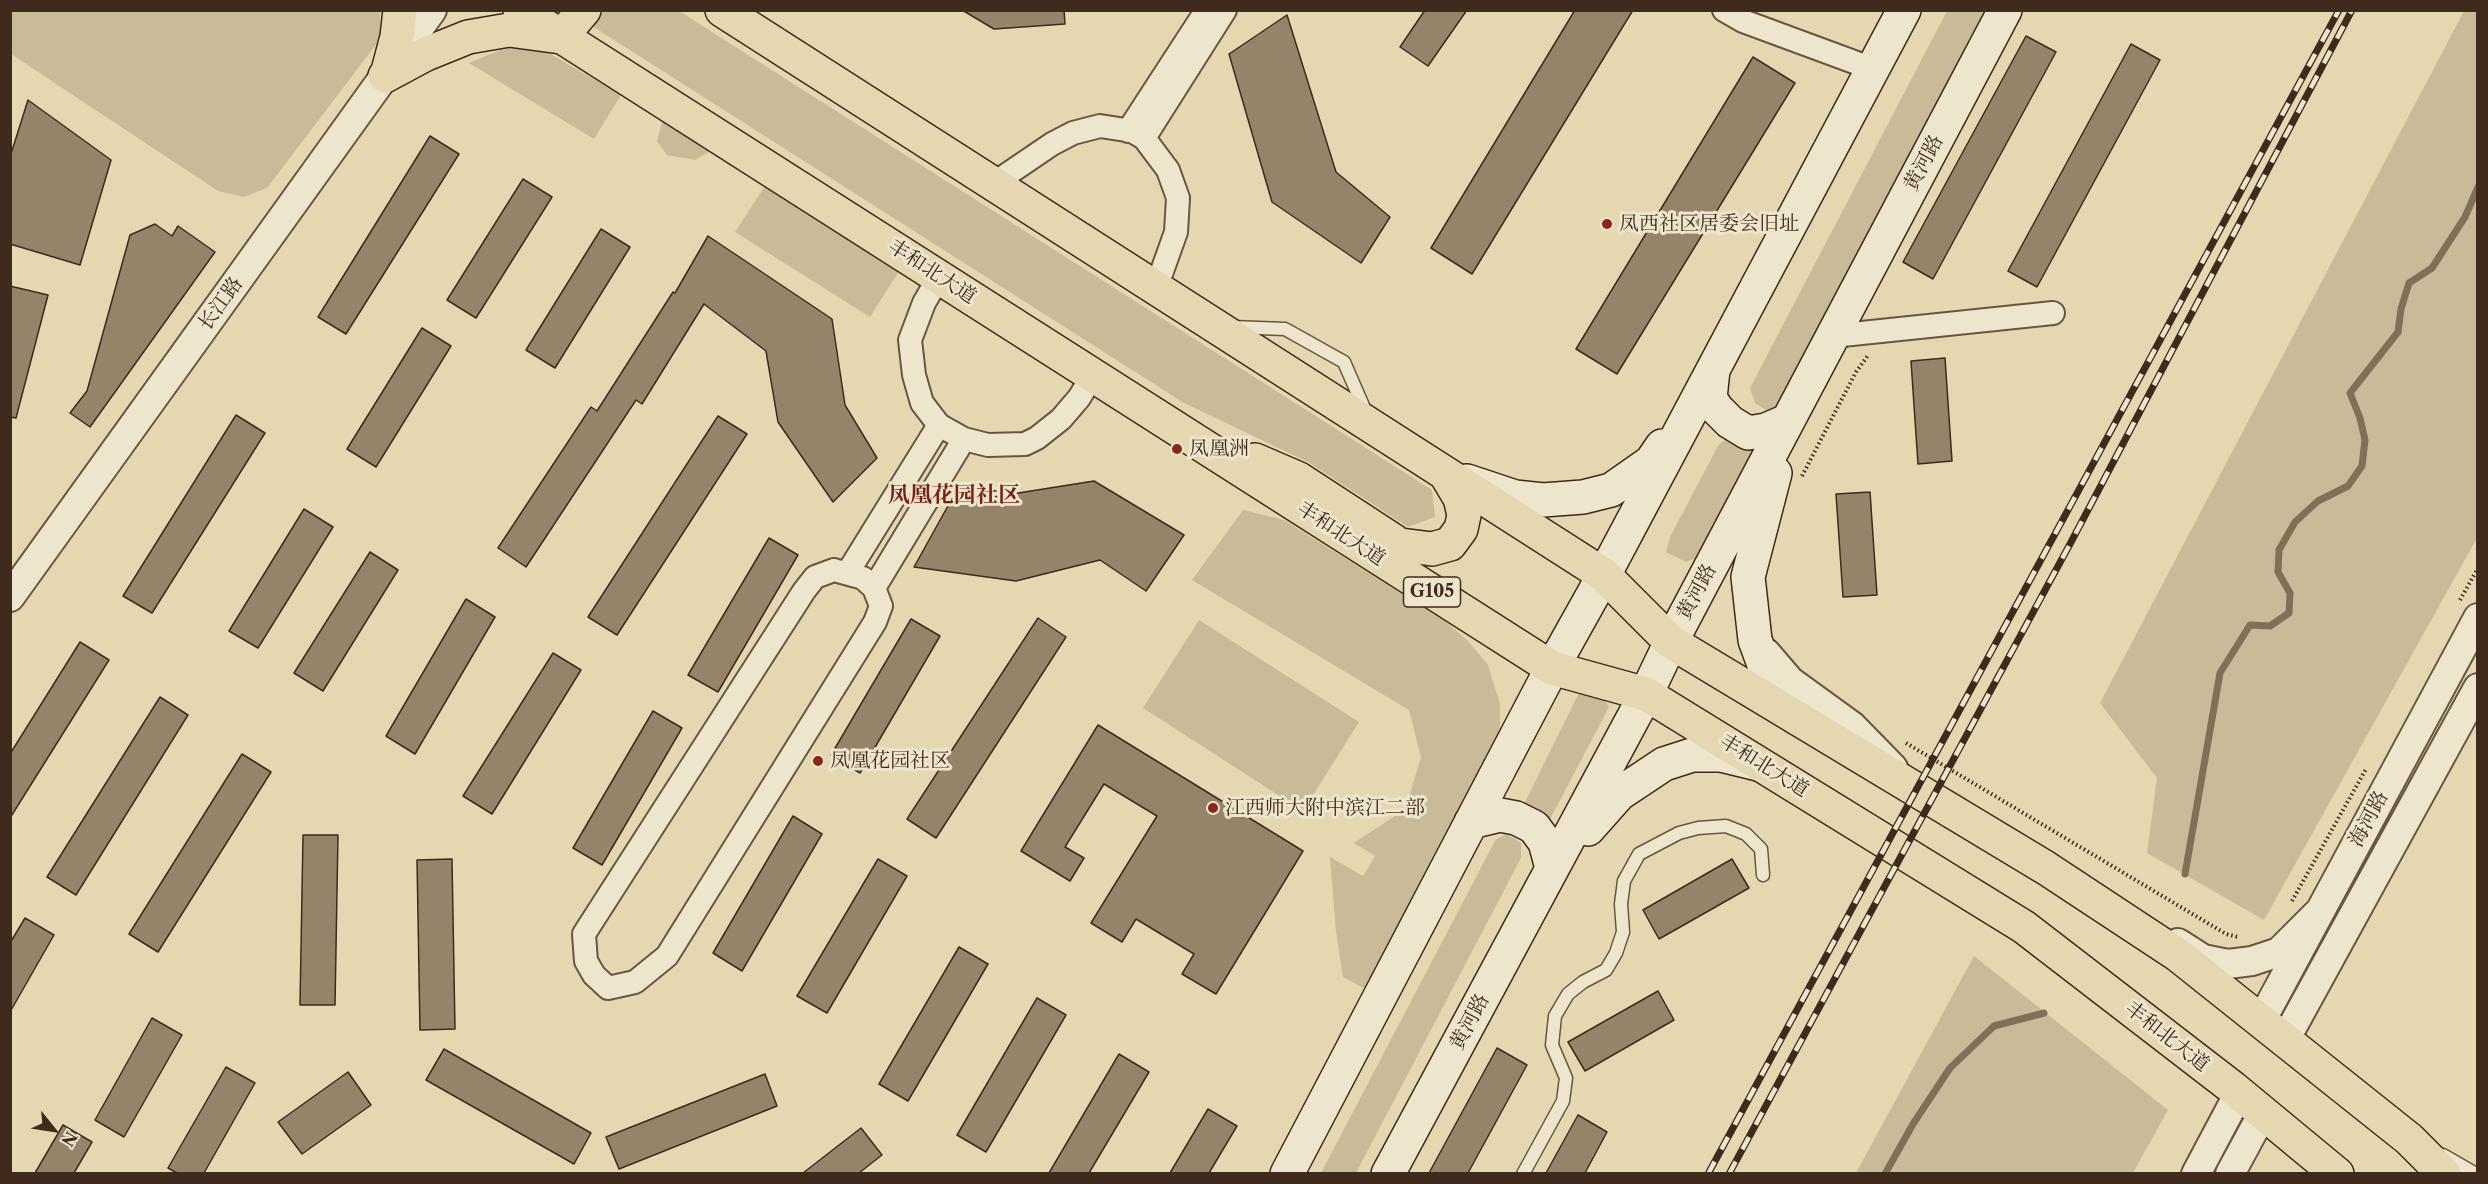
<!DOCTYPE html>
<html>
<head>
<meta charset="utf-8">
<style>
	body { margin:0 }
	#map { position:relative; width:2488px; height:1184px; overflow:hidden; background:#e5d8b1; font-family:"Libre Caslon Text",serif }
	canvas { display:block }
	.frame { position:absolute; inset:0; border:12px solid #3f2a1d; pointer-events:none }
	.north { position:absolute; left:24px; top:1100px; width:60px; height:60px; -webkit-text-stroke:4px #eee6cc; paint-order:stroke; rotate:120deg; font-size:16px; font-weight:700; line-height:24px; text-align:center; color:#3f2a1d }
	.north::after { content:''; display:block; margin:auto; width:21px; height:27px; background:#3f2a1d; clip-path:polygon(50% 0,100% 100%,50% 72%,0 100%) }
</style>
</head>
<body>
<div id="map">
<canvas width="2488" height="1184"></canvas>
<div class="frame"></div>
<div class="north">N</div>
</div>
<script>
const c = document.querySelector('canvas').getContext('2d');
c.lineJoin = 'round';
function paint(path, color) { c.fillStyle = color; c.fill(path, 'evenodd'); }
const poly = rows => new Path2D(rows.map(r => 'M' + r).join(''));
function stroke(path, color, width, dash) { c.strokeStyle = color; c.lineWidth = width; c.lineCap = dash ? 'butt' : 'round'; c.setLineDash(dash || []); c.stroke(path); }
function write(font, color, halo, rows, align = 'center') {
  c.font = font + ' "Libre Caslon Text","Noto Serif SC",serif'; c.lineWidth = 6; c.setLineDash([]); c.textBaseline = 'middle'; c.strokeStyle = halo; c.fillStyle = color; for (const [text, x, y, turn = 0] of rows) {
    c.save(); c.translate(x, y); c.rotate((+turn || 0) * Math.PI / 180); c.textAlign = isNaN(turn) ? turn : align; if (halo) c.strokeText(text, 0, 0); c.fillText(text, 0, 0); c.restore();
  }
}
paint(poly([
	[591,10,679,11,1432,490,1435,517,1408,527,1308,462,1184,403,592,26,589,14],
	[10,11,380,11,381,38,267,188,244,197,218,191,11,54],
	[1947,11,1990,11,1783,408,1769,412,1755,403,1750,388],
	[2464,11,2478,11,2477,538,2264,920,2147,853,2157,778,2100,703],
	[522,45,542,49,621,95,594,139,469,63,498,51],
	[663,119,714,149,695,160,667,155,657,141],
	[767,183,901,268,870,317,735,232],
	[1729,435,1752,448,1754,460,1699,557,1686,562,1666,552,1670,537,1718,446],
	[1243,510,1284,520,1446,622,1468,641,1488,665,1500,704,1500,739,1365,989,1343,977,1336,932,1330,857,1363,876,1375,856,1354,843,1398,814,1410,794,1421,757,1409,710,1192,580],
	[1199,620,1359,722,1303,811,1143,708],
	[1585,689,1603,698,1609,707,1547,825,1523,806,1578,695],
	[1507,834,1521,843,1521,858,1356,1173,1321,1173,1496,839],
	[1974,956,2168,1110,2133,1173,1856,1173]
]), '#c9ba98');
stroke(poly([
	[2185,874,2220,673,2250,625,2270,626,2289,613,2290,593,2278,572,2279,550,2295,522,2318,501,2348,486,2362,466,2365,440,2360,418,2350,393,2398,332,2401,309,2409,283,2432,268,2465,217,2478,187],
	[1885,1174,1913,1124,1950,1068,1994,1026,2044,1013]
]), '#816f58', 7);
const building = poly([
	[962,10,1064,10,1065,24,994,29,962,10],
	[1425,10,1467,10,1428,66,1400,47,1425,10],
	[1575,10,1633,10,1472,274,1431,248,1575,10],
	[1287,15,1336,172,1390,217,1361,263,1272,202,1229,54,1287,15],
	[2026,36,2056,52,1933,279,1903,262,2026,36],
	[2131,44,2160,60,2037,287,2008,271,2131,44],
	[1753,57,1795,83,1617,374,1576,349,1753,57],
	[28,100,111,160,80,265,10,244,10,157,28,100],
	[430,136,459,154,346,334,318,317,430,136],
	[523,179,552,197,476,318,447,300,523,179],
	[155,224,172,236,178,226,215,252,90,427,70,413,87,391,130,235,155,224],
	[601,229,630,247,555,368,526,350,601,229],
	[708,236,832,319,845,405,877,458,833,502,778,422,766,351,704,304,642,404,636,400,526,567,498,548,591,407,597,411,673,292,675,293,708,236],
	[10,286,48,295,16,418,10,417,10,286],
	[422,328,451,346,376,467,347,449,422,328],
	[1945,358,1952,461,1918,464,1911,361,1945,358],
	[236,415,265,433,152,613,123,596,236,415],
	[718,416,747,434,617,635,588,617,718,416],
	[1094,481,1184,535,1146,591,1100,560,1016,581,914,567,949,504,1094,481],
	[1870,492,1877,595,1843,597,1836,494,1870,492],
	[304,509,333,527,258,648,229,631,304,509],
	[769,538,798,555,718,692,688,675,769,538],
	[370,552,398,570,323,691,294,673,370,552],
	[466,599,495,617,415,754,386,736,466,599],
	[1038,618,1066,637,936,838,907,819,1038,618],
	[911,619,940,636,860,773,831,755,911,619],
	[80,642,109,660,10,818,10,754,80,642],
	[553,653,581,670,492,814,463,796,553,653],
	[160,697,188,715,76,895,47,877,160,697],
	[653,711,682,728,602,865,573,848,653,711],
	[1098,725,1303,851,1216,994,1182,974,1194,954,1136,919,1122,942,1091,923,1157,816,1104,784,1065,847,1084,858,1070,881,1021,851,1098,725],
	[242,754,271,772,158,952,129,934,242,754],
	[793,816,822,834,742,971,713,953,793,816],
	[303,835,338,835,335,1005,300,1005,303,835],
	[452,859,455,1029,420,1030,417,860,452,859],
	[878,859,907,876,827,1013,797,996,878,859],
	[1732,859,1749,888,1659,939,1643,910,1732,859],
	[25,918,54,935,10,1012,10,943,25,918],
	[959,947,988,964,908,1101,879,1084,959,947],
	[1658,991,1674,1020,1585,1071,1568,1042,1658,991],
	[1037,998,1066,1015,986,1152,957,1135,1037,998],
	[152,1018,182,1035,124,1137,95,1120,152,1018],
	[1497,1048,1527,1065,1468,1173,1429,1173,1497,1048],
	[444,1049,591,1133,574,1164,426,1080,444,1049],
	[1119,1054,1149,1072,1089,1173,1049,1173,1119,1054],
	[226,1067,255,1083,204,1173,177,1173,168,1168,226,1067],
	[348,1072,371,1105,302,1154,278,1122,348,1072],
	[765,1074,777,1106,619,1169,606,1137,765,1074],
	[1208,1109,1237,1126,1209,1173,1170,1173,1208,1109],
	[1578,1115,1607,1132,1585,1173,1546,1173,1578,1115],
	[63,1125,92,1142,74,1173,35,1173,63,1125],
	[861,1128,882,1155,859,1173,803,1173,861,1128]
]);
paint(building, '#95846a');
stroke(building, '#3f2a1d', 1.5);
const service = poly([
	[1232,327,1285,329,1344,362,1367,415],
	[2443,1155,2476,1174],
	[1523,1174,1563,1101,1566,1078,1552,1045,1555,1016,1568,994,1583,982,1606,970,1616,953,1623,932,1621,904,1624,881,1639,854,1679,833,1698,828,1726,826,1746,834,1761,849,1763,875]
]);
const minor = poly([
	[1724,10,1743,21,1873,69],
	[1128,131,1204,14],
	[1144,138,1225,10],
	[993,184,1052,144,1073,133,1100,126,1132,131,1144,138,1168,170,1178,198,1176,232,1156,288],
	[939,277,924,303,910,340,914,375,922,403,939,425,964,439,988,445,1025,444,1037,438,1061,419,1079,398,1093,375],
	[1833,336,2053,313],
	[834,570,863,578,874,588,881,606,875,622,667,956,635,982,608,988,594,975,586,961,584,934,804,591,815,577,834,570],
	[848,572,939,425],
	[874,588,964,439]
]);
const tertiary = poly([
	[10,597,432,10],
	[1766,653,1790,681,1852,726,1893,768],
	[2178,943,2203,959,2228,964,2252,961,2279,952,2320,911],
	[2261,1021,2478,618],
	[2285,1040,2478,688],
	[2196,1174,2239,1093],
	[2230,1174,2263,1113]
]);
const secondary = poly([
	[1713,370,1710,398,1717,409,1730,422,1748,433,1766,430,1787,421],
	[1775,473,1748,577,1755,640,1770,681,1797,718],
	[1467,481,1515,497,1543,500,1583,497,1611,490,1651,462,1662,446],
	[1471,822,1500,815,1516,818,1534,827,1545,842,1552,868],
	[1588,829,1619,794,1664,764,1692,755,1721,755,1758,764],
	[1287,1174,1552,668,1604,575,1904,10],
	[1388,1174,1646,694,1671,642,2005,10]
]);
const trunk = poly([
	[520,10,1552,668,1646,694,2024,927,2233,1088,2337,1174],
	[722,10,1604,575,1671,642,2046,868,2178,955,2409,1139,2444,1174],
	[388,71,397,37,400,10],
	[385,76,426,54,468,37,509,30,561,37,584,10],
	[1255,460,1299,479,1394,541],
	[1401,545,1432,549,1450,544,1461,529,1464,515,1460,498,1445,473]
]);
stroke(service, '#685642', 15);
stroke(minor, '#685642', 26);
stroke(tertiary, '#685642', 32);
stroke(secondary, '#3f2a1d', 36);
stroke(trunk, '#3f2a1d', 36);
stroke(poly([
	[1802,476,1856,372,1869,354],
	[2460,600,2478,568],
	[1906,743,2226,934,2238,937],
	[2292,901,2366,769]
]), '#3f2a1d', 4, [1.5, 3]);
stroke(service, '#eee6cc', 12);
stroke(minor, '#eee6cc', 22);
stroke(tertiary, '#eee6cc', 28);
stroke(secondary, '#eee6cc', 33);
stroke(trunk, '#e5d8b1', 33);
const rail = poly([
	[1708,1174,2339,10],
	[1729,1174,2070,544,2352,10]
]);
stroke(rail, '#3f2a1d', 7);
stroke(rail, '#eee6cc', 4.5, [14]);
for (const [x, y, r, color] of [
	[1607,224,6,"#8f2418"],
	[1177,449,6,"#8f2418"],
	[818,761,6,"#8f2418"],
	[1213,808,6,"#8f2418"]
]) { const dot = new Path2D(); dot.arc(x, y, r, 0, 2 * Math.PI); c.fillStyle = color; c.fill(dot); stroke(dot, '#eee6cc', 2); }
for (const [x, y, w] of [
	[1432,592,57]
]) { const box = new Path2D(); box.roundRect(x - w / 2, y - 15, w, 30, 4.5); c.fillStyle = '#eee6cc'; c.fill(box); stroke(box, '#3f2a1d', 1.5); }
write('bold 18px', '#3f2a1d', null, [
	["G105",1432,592]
]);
write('20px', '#3f2a1d', '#eee6cc', [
	["黄河路",1924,163,-62],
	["丰和北大道",932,272,33],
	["长江路",221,304,-54],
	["丰和北大道",1341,534,33],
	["黄河路",1697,592,-62],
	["丰和北大道",1764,766,32],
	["海河路",2369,819,-62],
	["黄河路",1470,1022,-62],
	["丰和北大道",2167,1037,38]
]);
write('20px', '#3f2a1d', '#eee6cc', [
	["凤西社区居委会旧址",1619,224],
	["凤凰洲",1189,449],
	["凤凰花园社区",830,761],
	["江西师大附中滨江二部",1225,808]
], 'left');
write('bold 22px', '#7a1f14', '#eee6cc', [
	["凤凰花园社区",954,496]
]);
</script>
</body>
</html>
